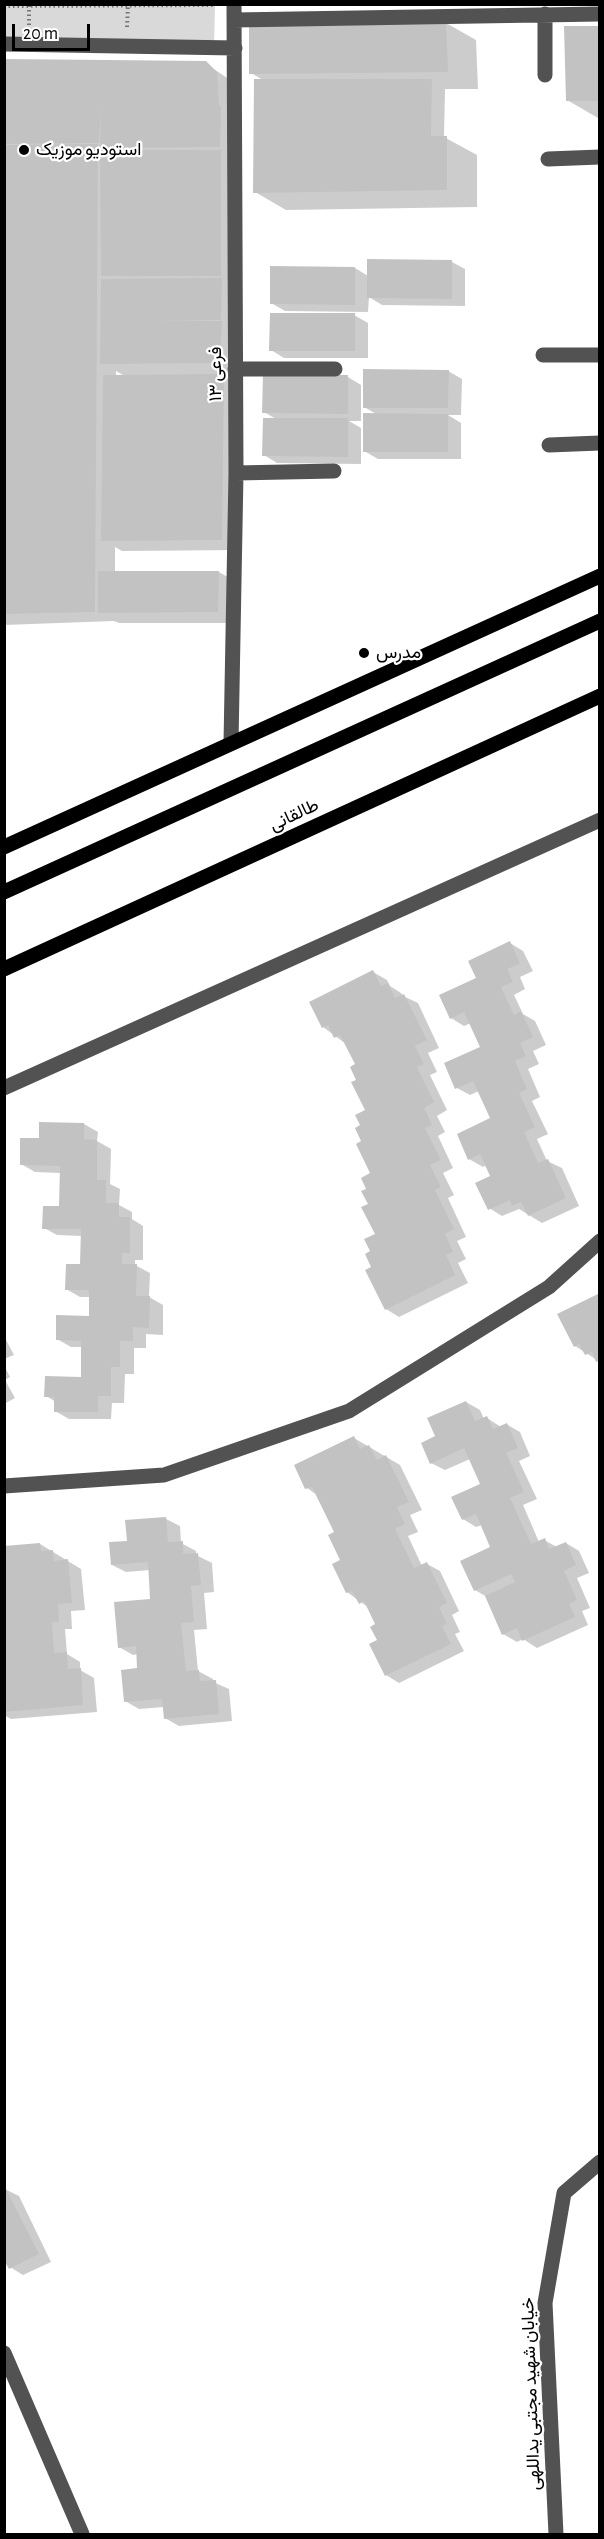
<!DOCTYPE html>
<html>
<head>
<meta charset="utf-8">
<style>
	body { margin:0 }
	#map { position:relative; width:604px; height:2539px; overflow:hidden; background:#fff; font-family:"Alegreya Sans",sans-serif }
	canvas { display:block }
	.frame { position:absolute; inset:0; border:6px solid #000; pointer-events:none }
	.scale { position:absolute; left:12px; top:24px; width:78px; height:27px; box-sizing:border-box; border:3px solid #000; border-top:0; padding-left:8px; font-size:18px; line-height:21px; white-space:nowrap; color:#000; -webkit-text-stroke:4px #fff; paint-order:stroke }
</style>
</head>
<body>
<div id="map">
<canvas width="604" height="2539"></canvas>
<div class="frame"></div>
<div class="scale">20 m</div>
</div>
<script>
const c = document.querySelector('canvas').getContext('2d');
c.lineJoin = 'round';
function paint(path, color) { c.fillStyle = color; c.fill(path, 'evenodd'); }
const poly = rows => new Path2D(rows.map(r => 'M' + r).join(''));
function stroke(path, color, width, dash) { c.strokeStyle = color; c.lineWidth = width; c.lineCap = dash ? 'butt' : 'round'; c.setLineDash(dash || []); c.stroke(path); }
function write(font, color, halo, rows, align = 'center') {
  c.font = font + ' "Alegreya Sans",Vazirmatn,sans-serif'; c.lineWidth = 4.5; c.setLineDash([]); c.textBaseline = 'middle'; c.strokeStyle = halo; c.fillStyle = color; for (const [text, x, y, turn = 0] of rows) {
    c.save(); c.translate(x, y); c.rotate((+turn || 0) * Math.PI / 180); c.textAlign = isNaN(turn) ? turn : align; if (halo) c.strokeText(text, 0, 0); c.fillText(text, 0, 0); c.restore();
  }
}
paint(poly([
	[4,5,215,5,214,48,5,45]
]), '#d9d9d9');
paint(poly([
	[446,23,476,40,478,89,445,89,444,137,477,155,477,207,286,210,255,192,263,80,251,73],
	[600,28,600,118,598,118,567,100],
	[4,60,205,63,236,84,240,373,220,373,243,387,241,550,122,551,115,547,115,573,219,572,238,583,237,623,119,623,114,621,4,625],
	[116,371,125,376,116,376],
	[452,262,465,269,465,306,382,305,369,297,368,312,285,311,271,303,272,267,355,268,368,276],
	[354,315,368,323,368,358,284,358,271,350],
	[448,371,462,379,461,415,448,415,461,423,461,459,378,459,364,451,378,415,364,407],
	[348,377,361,385,361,421,349,421,361,428,361,464,277,463,264,455,276,419,264,412],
	[510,943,523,951,533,971,520,977,525,989,514,995,523,1014,535,1021,546,1045,533,1051,539,1064,528,1069,540,1097,532,1101,548,1134,537,1139,547,1161,562,1168,579,1206,542,1223,519,1209,502,1216,489,1208,492,1177,486,1165,483,1167,469,1159,492,1119,479,1091,470,1095,457,1088,482,1047,471,1023,464,1026,451,1018,478,978],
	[373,972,387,980,390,986,401,993,403,996,418,1003,439,1048,428,1053,437,1072,430,1075,447,1110,437,1116,445,1132,438,1136,453,1168,443,1173,454,1195,448,1198,466,1237,457,1241,466,1259,458,1263,468,1283,399,1317,386,1309,373,1267,372,1252,377,1235,368,1189,372,1173,363,1142,367,1110,357,1065,346,1044,323,1027],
	[41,1124,84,1124,98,1132,97,1141,111,1149,110,1184,120,1189,119,1205,132,1212,132,1219,143,1226,143,1260,135,1260,135,1265,150,1273,149,1297,163,1305,163,1335,146,1334,146,1348,134,1348,134,1374,125,1374,124,1403,112,1403,111,1419,69,1419,55,1411,56,1402,46,1396,82,1378,83,1347,71,1347,57,1339,90,1317,90,1297,80,1297,66,1289,81,1266,82,1236,57,1235,44,1228,61,1207,61,1173,35,1172,21,1164,41,1140],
	[600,1294,600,1362,575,1346],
	[4,1336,14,1355,4,1359],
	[4,1365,10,1377,5,1380,15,1398,4,1404],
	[466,1402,480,1410,484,1419,487,1418,501,1427,506,1424,520,1432,530,1456,519,1461,537,1499,523,1505,539,1542,544,1540,557,1547,566,1543,579,1551,589,1573,577,1578,590,1608,582,1611,588,1625,537,1648,523,1639,517,1642,503,1634,487,1597,475,1590,492,1548,482,1525,476,1527,463,1519,482,1485,470,1459,445,1470,431,1463,437,1436],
	[354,1438,400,1465,422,1510,410,1515,418,1532,408,1536,422,1566,427,1564,440,1571,459,1611,452,1615,460,1632,455,1634,464,1651,399,1683,386,1675,377,1625,369,1608,347,1592,336,1533,317,1495,307,1488],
	[166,1519,180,1526,181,1543,196,1551,196,1555,212,1563,214,1592,204,1593,207,1629,194,1630,198,1671,213,1679,213,1682,229,1689,232,1721,179,1726,165,1718,164,1707,139,1709,125,1701,139,1670,138,1654,133,1655,119,1647,152,1600,150,1570,126,1572,112,1565,128,1542],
	[40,1544,81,1569,85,1610,71,1611,72,1629,65,1629,67,1654,80,1662,80,1670,94,1678,97,1712,11,1719,4,1715,4,1592],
	[5,2189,19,2196,51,2262,23,2275,10,2267]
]), '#0003');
paint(poly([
	[446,21,448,72,249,74,249,24],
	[564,26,600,26,600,101,566,101],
	[4,59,206,61,217,72,219,106,221,106,220,147,100,148,101,105,99,143,4,144],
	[254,79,432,79,431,136,447,136,447,190,253,193],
	[98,144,95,612,4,614,4,145],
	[100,150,221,150,221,276,101,276],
	[367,259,452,260,452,299,367,298],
	[270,266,355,267,355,305,270,304],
	[222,278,221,320,152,321,222,321,220,363,100,364,101,279],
	[270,313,355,313,355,351,269,351],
	[363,369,449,370,448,408,363,408],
	[224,374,222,540,101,541,103,375],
	[263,375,348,375,348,414,262,413],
	[363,413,448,414,448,452,363,452],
	[263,418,348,418,348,457,262,456],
	[98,571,219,571,218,612,98,613],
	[510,941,520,964,507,969,513,982,501,987,514,1015,521,1011,533,1037,520,1043,526,1056,515,1061,527,1089,519,1093,535,1127,524,1132,538,1163,548,1159,566,1198,528,1216,521,1202,512,1206,510,1200,488,1210,475,1183,490,1176,480,1154,468,1160,457,1134,490,1118,473,1081,455,1089,444,1063,480,1047,464,1012,450,1019,439,995,476,978,468,961],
	[373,970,381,986,388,983,395,998,404,994,427,1040,415,1046,424,1064,417,1067,434,1102,424,1108,432,1125,425,1128,441,1160,430,1165,441,1187,435,1190,454,1229,445,1234,453,1252,446,1255,455,1275,385,1310,365,1270,371,1267,365,1254,370,1251,364,1239,375,1234,361,1207,368,1204,361,1191,366,1189,361,1178,370,1173,356,1144,361,1141,355,1128,360,1125,355,1115,365,1110,351,1082,356,1080,350,1067,355,1064,340,1035,334,1038,328,1025,322,1028,309,1002],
	[39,1122,84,1123,84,1139,97,1140,97,1180,106,1180,106,1203,119,1203,119,1217,130,1217,130,1253,122,1253,122,1264,137,1264,136,1296,150,1296,149,1328,133,1327,133,1341,120,1341,120,1367,111,1367,111,1396,98,1396,98,1412,54,1412,54,1397,44,1397,45,1376,81,1377,81,1341,56,1340,56,1315,89,1316,89,1290,65,1290,66,1264,80,1264,81,1229,42,1229,43,1206,59,1206,60,1166,20,1165,20,1138,39,1138],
	[600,1293,600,1360,596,1362,592,1352,585,1355,579,1344,574,1347,557,1314],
	[466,1401,475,1421,487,1416,493,1429,507,1423,518,1448,506,1453,524,1492,510,1498,531,1544,545,1538,549,1549,566,1542,576,1565,564,1571,577,1600,569,1604,575,1617,522,1641,517,1628,502,1635,485,1596,515,1582,511,1574,474,1591,460,1561,490,1547,476,1514,462,1520,451,1497,480,1484,464,1448,430,1464,421,1443,435,1436,427,1418],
	[354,1436,360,1449,369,1445,377,1460,386,1455,409,1502,397,1507,405,1524,395,1529,414,1568,427,1562,447,1603,439,1607,447,1624,442,1626,451,1644,385,1676,369,1644,377,1640,370,1627,375,1624,364,1601,359,1604,352,1591,346,1593,332,1564,340,1560,328,1535,334,1532,312,1487,305,1489,294,1465],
	[166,1517,168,1542,183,1541,183,1554,198,1553,201,1585,191,1586,194,1622,181,1623,186,1671,199,1670,200,1681,216,1680,219,1714,164,1719,162,1699,124,1702,121,1670,137,1668,136,1646,118,1648,114,1602,150,1599,148,1562,111,1565,109,1542,127,1541,125,1520],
	[40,1543,41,1551,53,1550,54,1561,68,1559,72,1603,58,1604,59,1622,52,1622,54,1653,67,1652,68,1669,81,1668,83,1705,4,1712,4,1546],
	[4,2185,39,2254,9,2269,4,2260]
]), '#c2c2c2');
stroke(poly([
	[4,6,214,5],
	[29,25,29,6],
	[127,27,128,5]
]), '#747474', 4, [1.5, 3]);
stroke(poly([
	[545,14,545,75],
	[234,20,600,14],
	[4,44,235,48],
	[548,159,600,157],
	[543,355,600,355],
	[235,369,335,369],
	[549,445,600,443],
	[236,473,334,471],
	[231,743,236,473,234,4],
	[4,1088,600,820],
	[4,1486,164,1475,349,1411,549,1287,600,1241],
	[4,2353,82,2534],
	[556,2534,545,2303,564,2193,600,2162]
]), '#525252', 15);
stroke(poly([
	[4,847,600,576],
	[4,892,600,621],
	[4,969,600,696]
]), '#000', 15);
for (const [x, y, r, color] of [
	[24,150,6,"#000"],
	[364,653,6,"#000"]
]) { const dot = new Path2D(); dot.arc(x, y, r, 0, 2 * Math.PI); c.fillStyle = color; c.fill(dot); stroke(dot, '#fff', 2); }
write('18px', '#000', '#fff', [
	["استودیو موزیک",36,150],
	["مدرس",376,653]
], 'left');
write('18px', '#000', '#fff', [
	["فرعی ۱۳",216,374,-90],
	["طالقانی",294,815,-25],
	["خیابان شهید مجتبی یداللهی",531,2394,-92]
]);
</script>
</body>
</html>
